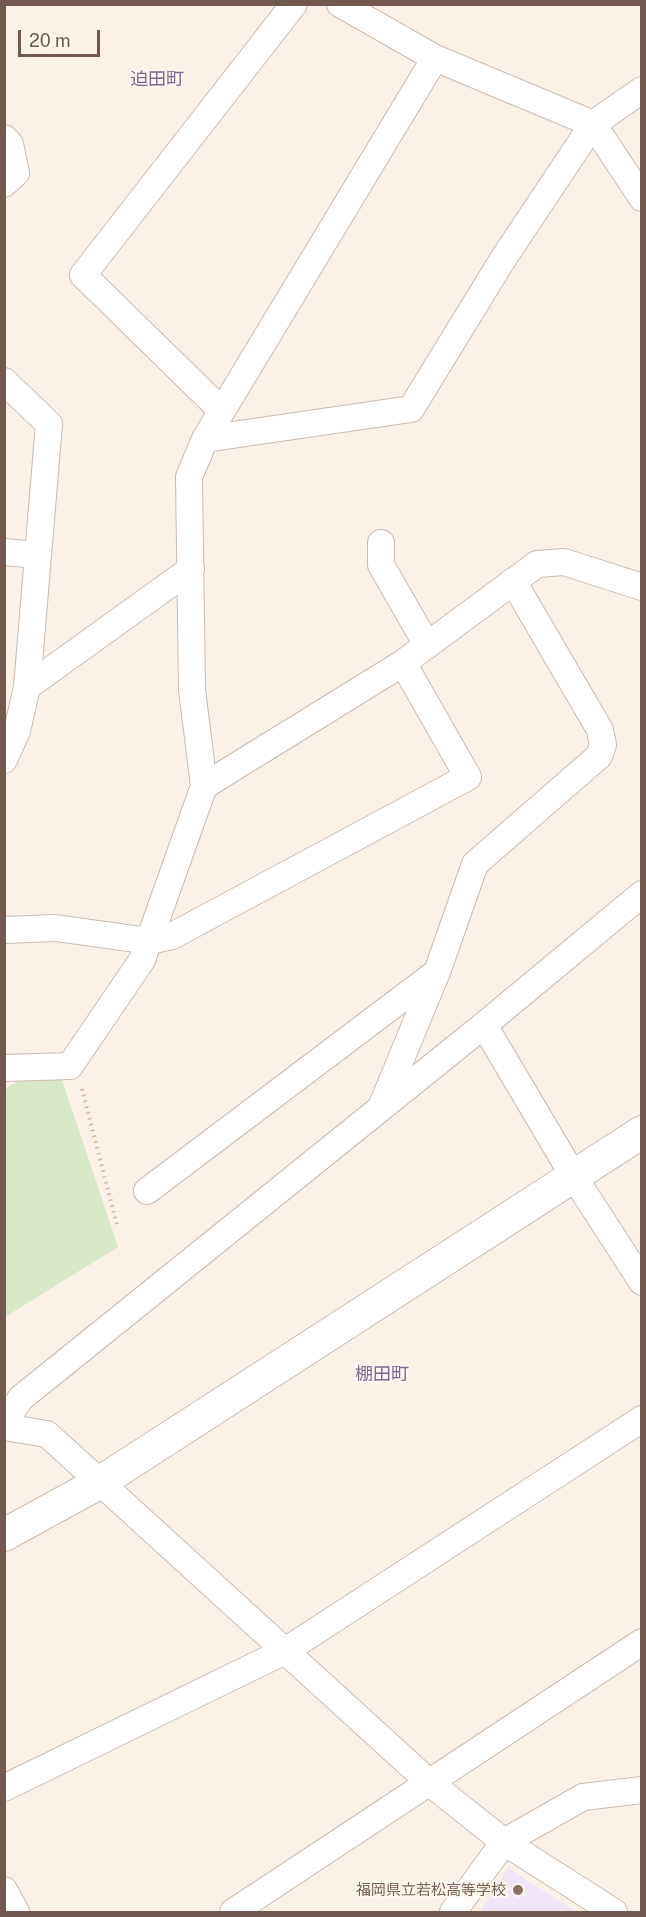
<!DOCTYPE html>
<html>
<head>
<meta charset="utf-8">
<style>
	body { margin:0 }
	#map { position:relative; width:646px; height:1917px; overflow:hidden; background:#faf2e9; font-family:"Public Sans",sans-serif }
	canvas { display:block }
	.frame { position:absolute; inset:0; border:6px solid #72594f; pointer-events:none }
	.scale { position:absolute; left:18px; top:30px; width:82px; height:27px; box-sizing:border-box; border:3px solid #72594f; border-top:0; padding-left:8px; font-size:18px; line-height:21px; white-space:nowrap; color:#72594f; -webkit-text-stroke:4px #fdf7ef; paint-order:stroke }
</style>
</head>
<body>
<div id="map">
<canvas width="646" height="1917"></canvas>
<div class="frame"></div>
<div class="scale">20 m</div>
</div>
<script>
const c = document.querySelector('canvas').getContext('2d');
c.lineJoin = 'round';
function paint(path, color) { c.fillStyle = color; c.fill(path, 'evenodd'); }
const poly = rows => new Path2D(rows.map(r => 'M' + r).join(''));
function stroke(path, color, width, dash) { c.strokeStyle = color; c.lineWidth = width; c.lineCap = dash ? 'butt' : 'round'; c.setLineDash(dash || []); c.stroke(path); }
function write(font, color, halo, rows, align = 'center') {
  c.font = font + ' "Public Sans","Noto Sans JP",sans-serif'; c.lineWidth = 4.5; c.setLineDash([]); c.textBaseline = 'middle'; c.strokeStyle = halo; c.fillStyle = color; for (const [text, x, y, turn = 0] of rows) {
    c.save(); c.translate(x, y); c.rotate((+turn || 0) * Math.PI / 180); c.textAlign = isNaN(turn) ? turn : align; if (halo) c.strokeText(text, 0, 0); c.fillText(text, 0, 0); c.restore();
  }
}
paint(poly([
	[508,1868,577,1912,480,1912]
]), '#efe5f7');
paint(poly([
	[58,1068,118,1247,5,1317,5,1089,24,1077]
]), '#d7e7c8');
const minor = poly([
	[340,4,435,58,593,124,642,198],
	[4,138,10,144,16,173,4,184],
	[4,381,49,424,27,687,17,731,4,760],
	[222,411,83,275,294,4],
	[205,439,411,409,503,259,593,124,642,90],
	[381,543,381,565,427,645],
	[4,552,38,555],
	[27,687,191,569],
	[204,786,403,663,537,564,564,562,642,587],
	[4,930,56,928,149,941,172,936,468,777,403,663],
	[484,1025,574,1177,642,1282],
	[70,1066,142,960,204,786,192,690,189,477,205,439,435,58],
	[4,1068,70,1066],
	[382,1105,437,972,475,864,599,756,603,745,600,730,513,581],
	[147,1191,437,972],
	[4,1422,21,1398,484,1025,642,894],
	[4,1427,47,1434,430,1783,504,1842,614,1912],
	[4,1788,285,1651,642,1419],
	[4,1890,16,1912],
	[233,1912,642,1642],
	[453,1912,504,1842,583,1797,642,1790]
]);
const tertiary = poly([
	[4,1535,99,1483,642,1132]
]);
stroke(minor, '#cbbab0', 28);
stroke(tertiary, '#cbbab0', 34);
stroke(poly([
	[82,1089,117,1225]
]), '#d2b5a6', 4, [1.5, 4.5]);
stroke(minor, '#fff', 26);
stroke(tertiary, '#fff', 32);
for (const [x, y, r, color] of [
	[518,1890,6,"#8d6e63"]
]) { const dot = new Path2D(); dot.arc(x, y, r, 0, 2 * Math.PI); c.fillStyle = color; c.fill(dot); stroke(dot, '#fdf7ef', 2); }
write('15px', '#785e54', '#fdf7ef', [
	["福岡県立若松高等学校",506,1890]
], 'right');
write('18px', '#7e678e', '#fdf7ef', [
	["迫田町",157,79],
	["棚田町",382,1374]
]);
</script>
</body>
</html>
